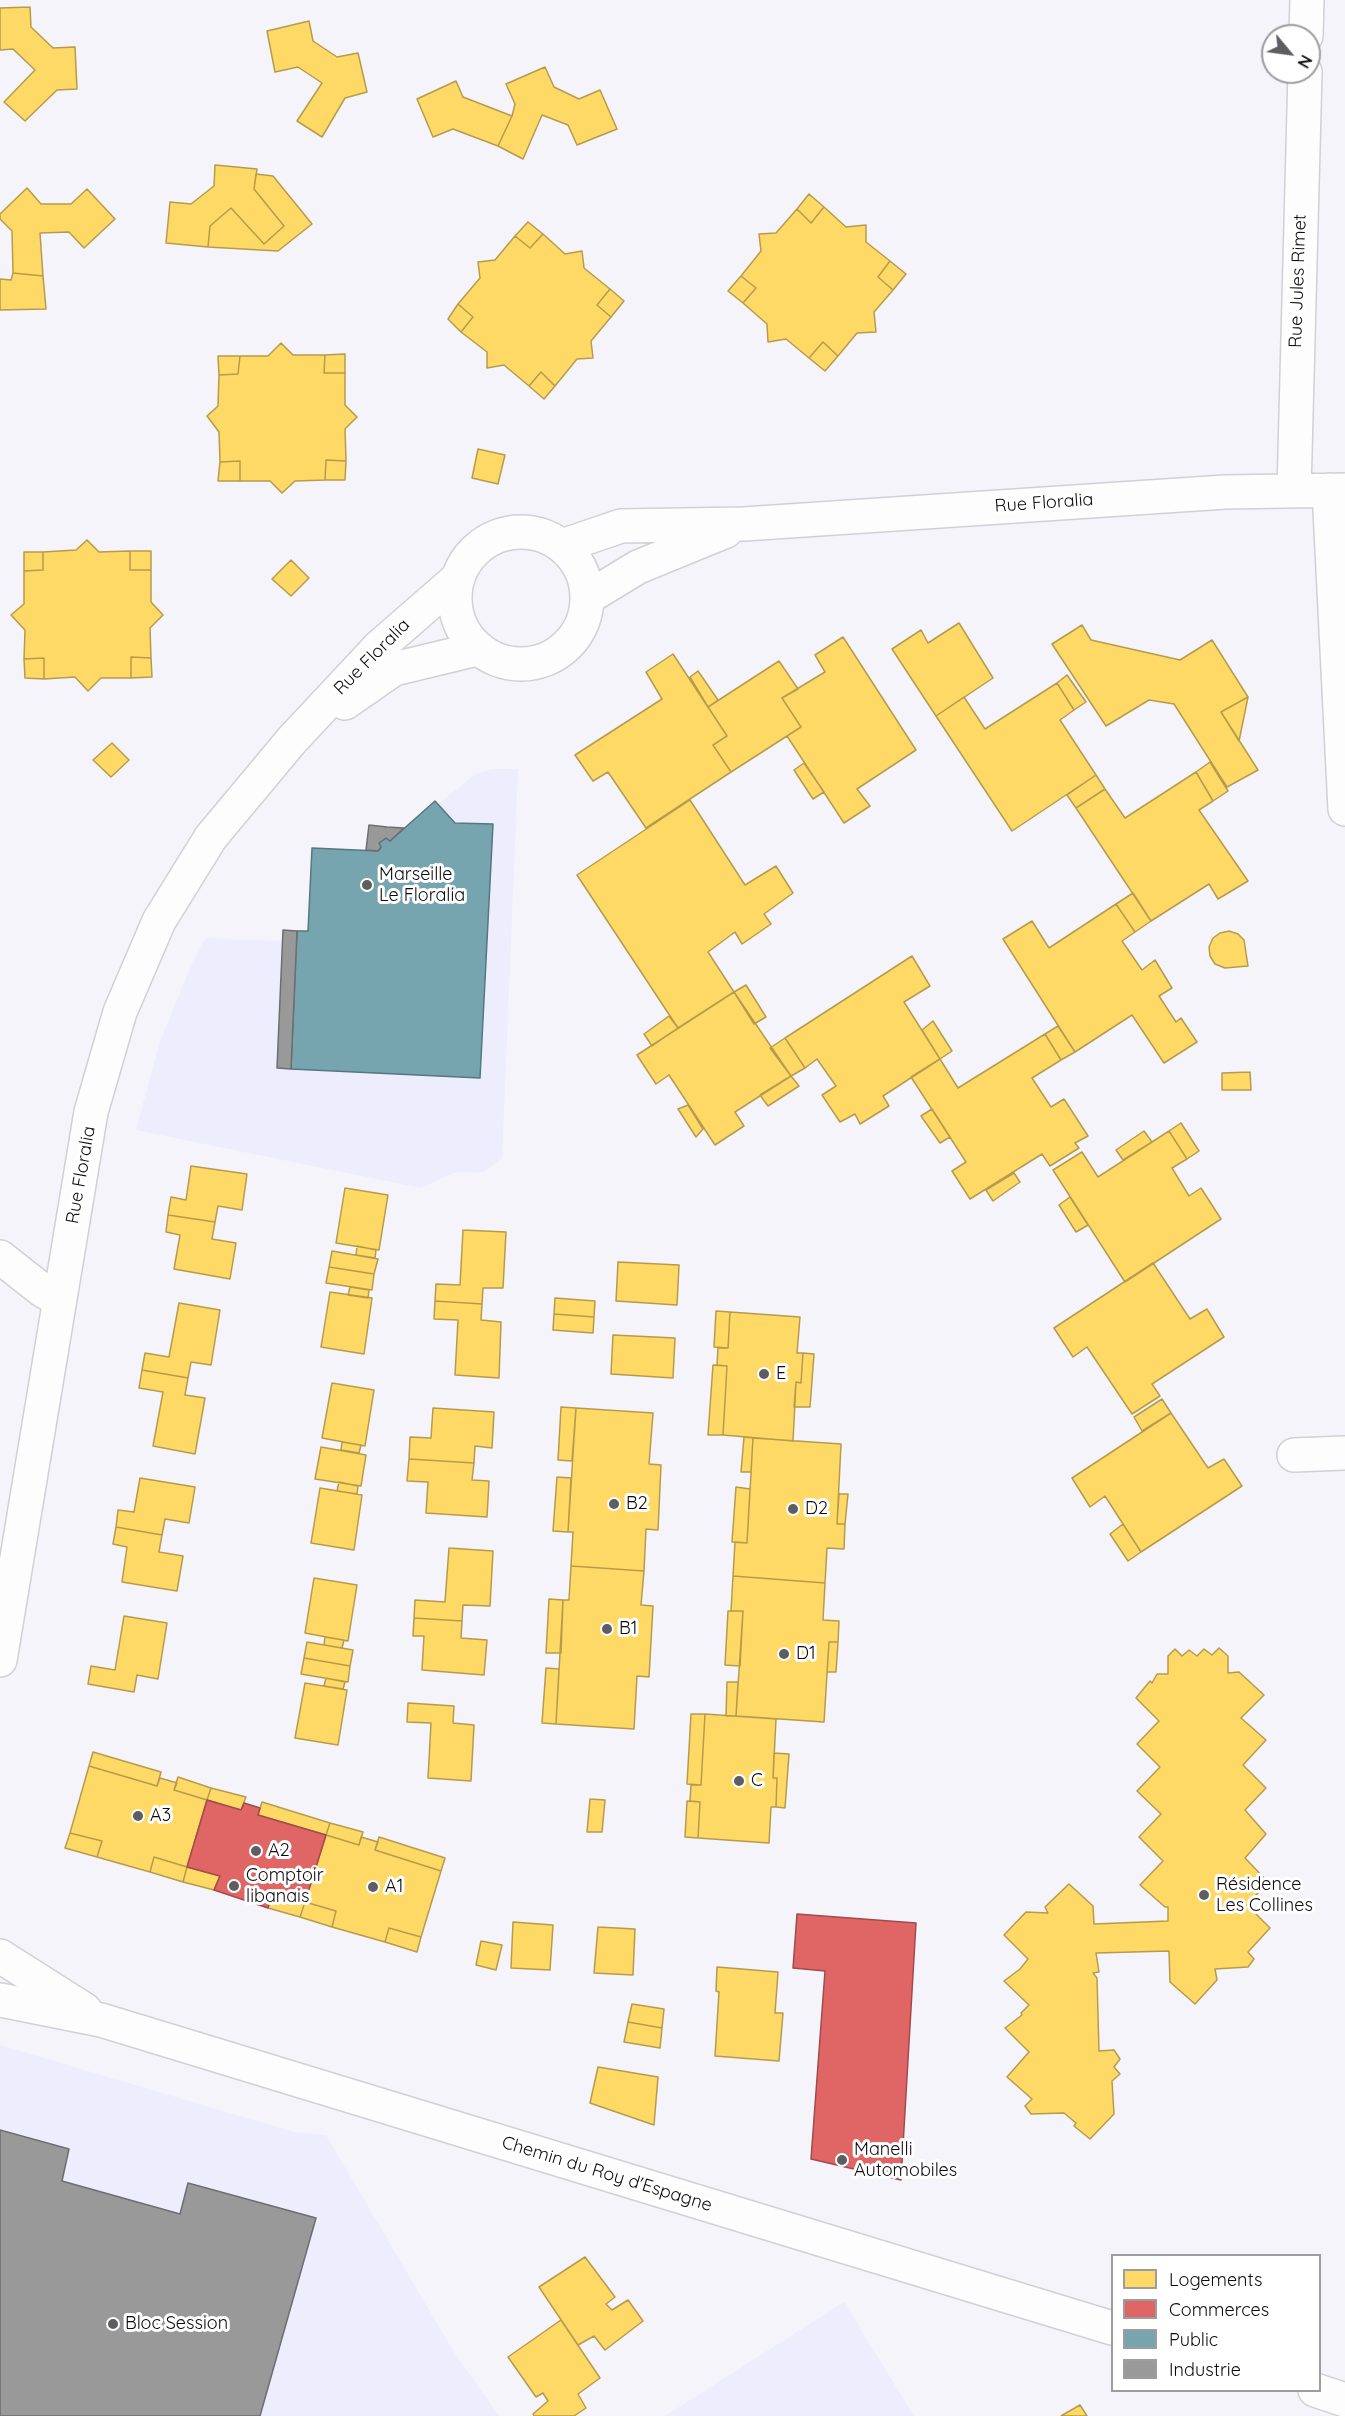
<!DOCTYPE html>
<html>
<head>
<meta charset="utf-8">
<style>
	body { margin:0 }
	#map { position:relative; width:1345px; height:2416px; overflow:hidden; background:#f4f4fa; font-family:Quicksand,sans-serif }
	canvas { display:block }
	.legend { position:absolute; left:1111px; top:2254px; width:210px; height:138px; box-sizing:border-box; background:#fff; border:2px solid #9d9d9f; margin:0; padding:8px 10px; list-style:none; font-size:18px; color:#0b0b10 }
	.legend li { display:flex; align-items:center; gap:12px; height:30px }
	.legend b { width:30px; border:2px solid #9d9d9f }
	.north { position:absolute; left:1261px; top:24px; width:60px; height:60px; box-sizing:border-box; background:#fff; border:2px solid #9d9d9f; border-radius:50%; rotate:119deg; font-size:16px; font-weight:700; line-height:24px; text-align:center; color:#0b0b10 }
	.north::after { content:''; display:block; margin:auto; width:21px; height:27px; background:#5d5d62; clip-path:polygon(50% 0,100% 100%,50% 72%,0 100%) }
</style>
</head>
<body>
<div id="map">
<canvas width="1345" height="2416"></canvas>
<ul class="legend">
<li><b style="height:16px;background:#ffd966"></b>Logements</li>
<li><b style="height:16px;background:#e06666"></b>Commerces</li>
<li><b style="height:16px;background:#76a5af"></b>Public</li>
<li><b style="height:16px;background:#999"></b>Industrie</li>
</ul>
<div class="north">N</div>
</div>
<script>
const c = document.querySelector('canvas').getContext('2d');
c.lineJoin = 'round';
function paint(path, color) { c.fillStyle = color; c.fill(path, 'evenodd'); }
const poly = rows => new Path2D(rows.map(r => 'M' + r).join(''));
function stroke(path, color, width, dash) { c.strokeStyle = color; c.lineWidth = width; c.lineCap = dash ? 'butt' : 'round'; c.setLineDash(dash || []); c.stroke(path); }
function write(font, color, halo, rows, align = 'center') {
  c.font = font + ' Quicksand,sans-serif'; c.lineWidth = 6; c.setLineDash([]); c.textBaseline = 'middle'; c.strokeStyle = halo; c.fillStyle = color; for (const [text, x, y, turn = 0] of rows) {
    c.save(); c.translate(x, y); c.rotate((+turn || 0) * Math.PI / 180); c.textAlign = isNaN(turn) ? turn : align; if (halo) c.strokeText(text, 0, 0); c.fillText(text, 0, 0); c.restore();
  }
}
paint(poly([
	[492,769,518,769,502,1158,484,1172,453,1173,421,1188,136,1130,160,1041,194,959,206,938,282,941,283,930,308,931,312,848,366,850,369,825,404,828,435,801,438,804,476,774],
	[0,2045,294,2132,326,2135,455,2354,499,2416,0,2416],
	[844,2302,914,2416,665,2416]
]), '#ededfd');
const homes = poly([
	[30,7,31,27,53,48,75,47,77,89,57,90,25,121,4,102,35,70,13,49,0,50,0,8,30,7],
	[309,21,313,41,337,57,358,53,367,92,345,98,322,137,297,121,322,83,298,67,275,72,267,31,309,21],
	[545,67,554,87,579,99,600,90,617,129,577,145,568,125,542,115,523,159,498,146,512,116,515,104,506,84,545,67],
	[456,81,463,97,512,116,498,146,453,129,433,137,417,99,456,81],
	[215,165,257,169,254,189,284,226,264,244,231,208,210,226,208,247,166,243,170,202,191,204,214,186,215,165],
	[256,174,273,176,312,224,278,251,208,247,210,226,231,208,264,244,284,226,254,189,256,174],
	[27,188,41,204,71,204,87,189,115,219,84,248,69,232,40,233,43,276,13,273,12,231,0,219,0,214,27,188],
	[809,194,824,207,811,223,797,209,809,194],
	[824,207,846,227,866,225,866,242,890,261,878,277,893,290,874,312,876,332,857,333,838,356,823,342,809,358,786,339,768,342,767,324,743,303,756,288,741,276,761,251,759,234,776,233,797,209,811,223,824,207],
	[528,222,543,234,530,248,515,236,528,222],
	[543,234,565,254,582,251,584,268,610,289,597,305,611,317,591,341,593,358,577,359,555,386,541,372,529,386,504,365,487,368,487,352,461,332,473,317,458,304,480,278,478,262,495,260,515,236,530,248,543,234],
	[890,261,906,274,893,290,878,277,890,261],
	[13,273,43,276,46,309,0,310,0,279,11,280,13,273],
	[741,276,756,288,743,303,728,291,741,276],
	[610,289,624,301,611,317,597,305,610,289],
	[458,304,473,317,461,332,448,319,458,304],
	[823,342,838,356,825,371,809,358,823,342],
	[281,343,293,355,325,355,324,373,345,373,345,405,357,417,345,429,346,461,326,460,325,480,295,481,282,493,270,481,240,481,240,461,220,462,219,432,207,416,218,406,219,375,238,374,240,356,268,356,281,343],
	[345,354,345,373,324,373,325,355,345,354],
	[218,356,240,356,238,374,219,375,218,356],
	[541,372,555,386,544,399,529,386,541,372],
	[478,449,505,455,498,484,472,478,478,449],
	[326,460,346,461,345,480,325,480,326,460],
	[240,461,240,481,218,481,220,462,240,461],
	[87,540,99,552,130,551,130,570,151,570,151,602,163,615,150,628,151,658,131,657,131,678,101,678,88,691,75,677,44,679,44,658,24,659,25,630,11,615,24,604,24,571,43,570,43,552,76,550,87,540],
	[130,551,151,551,151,570,130,570,130,551],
	[24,552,43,552,43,570,24,571,24,552],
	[291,560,309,578,291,596,272,579,291,560],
	[959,623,993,678,936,716,892,649,921,630,928,643,959,623],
	[1082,625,1091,640,1180,660,1212,640,1248,697,1221,712,1258,770,1227,787,1174,704,1149,700,1106,726,1052,644,1082,625],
	[843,637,916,750,857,789,870,806,844,823,787,736,801,727,782,698,825,672,815,655,843,637],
	[673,654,727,736,713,745,731,772,646,828,608,772,593,781,575,755,662,699,646,672,673,654],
	[131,657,151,658,152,677,131,678,131,657],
	[44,658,44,679,25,678,24,659,44,658],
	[779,661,798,689,782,698,801,727,731,772,713,745,727,736,708,707,779,661],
	[698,671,718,700,708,707,690,677,698,671],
	[1067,675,1086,702,1074,710,1057,683,1067,675],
	[1057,683,1074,710,1060,720,1096,775,1012,831,936,716,964,697,985,729,1057,683],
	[1248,697,1239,741,1221,712,1248,697],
	[112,743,129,760,111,777,93,760,112,743],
	[1210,762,1228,791,1213,801,1196,772,1210,762],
	[804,763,824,792,813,799,794,770,804,763],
	[1196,772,1213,801,1199,810,1248,881,1218,899,1209,884,1151,921,1076,808,1105,789,1125,818,1196,772],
	[1096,775,1105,789,1076,808,1067,795,1096,775],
	[690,800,745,885,776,866,793,893,764,914,771,924,742,944,735,932,708,952,734,992,678,1028,577,875,690,800],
	[1133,893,1151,921,1135,932,1116,904,1133,893],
	[1116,904,1135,932,1122,941,1142,970,1155,960,1172,988,1159,996,1176,1022,1181,1018,1197,1042,1164,1063,1132,1015,1075,1052,1003,939,1032,921,1049,948,1116,904],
	[1229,931,1238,934,1244,940,1248,966,1225,968,1215,964,1210,956,1209,947,1213,938,1220,933,1229,931],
	[912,956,930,986,904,1002,940,1059,883,1096,889,1106,860,1124,855,1114,840,1122,822,1095,836,1086,817,1059,805,1068,785,1038,912,956],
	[746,985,766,1017,754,1024,734,992,746,985],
	[734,992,791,1076,735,1112,744,1126,715,1145,669,1075,656,1084,637,1055,734,992],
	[669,1016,678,1028,652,1046,644,1034,669,1016],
	[933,1021,952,1051,940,1059,922,1030,933,1021],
	[1058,1026,1075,1052,1061,1060,1045,1034,1058,1026],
	[1045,1034,1061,1060,1032,1078,1051,1107,1064,1099,1088,1136,1075,1143,1079,1148,1050,1166,1042,1154,970,1199,952,1171,966,1162,911,1077,940,1059,958,1088,1045,1034],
	[785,1038,805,1068,791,1076,770,1048,785,1038],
	[1250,1072,1251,1090,1222,1090,1222,1073,1250,1072],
	[791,1076,799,1086,768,1106,760,1095,791,1076],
	[688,1105,703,1129,696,1137,678,1109,688,1105],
	[932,1109,950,1137,940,1143,921,1116,932,1109],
	[1181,1123,1199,1151,1187,1159,1169,1131,1181,1123],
	[1144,1131,1152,1142,1123,1160,1116,1150,1144,1131],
	[1169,1131,1187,1159,1172,1168,1189,1196,1201,1188,1221,1219,1125,1282,1053,1170,1082,1152,1098,1177,1169,1131],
	[191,1166,247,1174,242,1210,218,1206,215,1222,168,1215,171,1197,186,1200,191,1166],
	[1014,1173,1020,1182,993,1201,986,1190,1014,1173],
	[345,1188,388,1195,379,1250,336,1243,345,1188],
	[1070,1197,1088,1225,1076,1232,1059,1205,1070,1197],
	[168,1215,215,1222,212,1239,236,1243,230,1279,174,1269,180,1235,166,1232,168,1215],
	[463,1230,506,1232,503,1288,483,1288,482,1304,435,1301,436,1284,460,1285,463,1230],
	[357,1246,376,1250,375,1258,356,1255,357,1246],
	[332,1251,378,1259,374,1274,329,1267,332,1251],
	[618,1262,679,1265,677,1305,616,1301,618,1262],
	[1153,1263,1190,1319,1207,1309,1224,1337,1152,1384,1160,1396,1132,1414,1087,1347,1073,1357,1054,1328,1153,1263],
	[329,1267,374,1274,372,1290,326,1283,329,1267],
	[350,1287,369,1290,368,1298,348,1295,350,1287],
	[330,1292,372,1298,364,1354,321,1347,330,1292],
	[555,1298,595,1301,594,1317,554,1314,555,1298],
	[435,1301,482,1304,481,1320,501,1322,499,1378,455,1375,458,1320,434,1319,435,1301],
	[179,1303,220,1310,211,1365,191,1362,188,1378,142,1370,145,1353,169,1357,179,1303],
	[716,1311,730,1312,728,1348,714,1347,716,1311],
	[730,1312,800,1317,797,1353,803,1353,801,1383,796,1382,793,1441,723,1435,727,1366,717,1365,718,1348,728,1348,730,1312],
	[554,1314,594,1317,593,1333,553,1330,554,1314],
	[613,1335,675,1338,673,1378,611,1374,613,1335],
	[803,1353,814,1354,810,1407,794,1407,796,1382,801,1383,803,1353],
	[713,1365,727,1366,723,1435,708,1435,713,1365],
	[142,1370,188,1378,185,1395,205,1398,195,1454,153,1446,163,1392,139,1388,142,1370],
	[332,1383,374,1390,365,1446,322,1438,332,1383],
	[1162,1399,1171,1413,1142,1431,1134,1417,1162,1399],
	[561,1407,576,1408,572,1461,558,1460,561,1407],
	[433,1408,494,1412,492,1448,475,1446,474,1463,409,1459,410,1437,431,1438,433,1408],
	[576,1408,653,1413,649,1464,661,1465,658,1530,646,1529,644,1571,571,1566,573,1532,568,1532,576,1408],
	[1171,1413,1208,1468,1224,1459,1242,1486,1141,1552,1105,1496,1090,1507,1072,1478,1171,1413],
	[744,1437,753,1438,751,1472,741,1472,744,1437],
	[753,1438,841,1444,837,1524,845,1524,844,1549,827,1548,825,1583,733,1576,735,1542,747,1543,753,1438],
	[342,1442,361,1445,359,1453,341,1450,342,1442],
	[321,1447,366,1455,361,1486,315,1479,321,1447],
	[409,1459,474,1463,472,1480,489,1481,487,1517,426,1513,428,1482,407,1481,409,1459],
	[557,1477,571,1478,568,1532,553,1531,557,1477],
	[140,1478,195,1487,189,1523,165,1519,162,1535,116,1527,118,1510,134,1512,140,1478],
	[339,1482,358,1486,357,1494,337,1491,339,1482],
	[736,1487,750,1489,747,1543,732,1542,736,1487],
	[320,1488,362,1495,354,1550,311,1543,320,1488],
	[839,1494,848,1494,845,1524,837,1524,839,1494],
	[1123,1524,1141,1552,1128,1561,1110,1534,1123,1524],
	[116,1527,162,1535,159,1552,183,1556,177,1591,122,1582,127,1547,113,1544,116,1527],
	[449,1548,493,1551,490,1606,463,1605,462,1621,414,1618,415,1600,445,1602,449,1548],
	[571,1566,644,1571,641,1605,653,1606,649,1677,637,1676,634,1729,556,1724,563,1600,569,1600,571,1566],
	[733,1576,825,1583,823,1620,839,1621,838,1642,829,1642,824,1722,736,1716,743,1611,731,1611,733,1576],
	[314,1578,357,1585,348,1641,305,1633,314,1578],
	[549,1599,563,1600,561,1653,546,1653,549,1599],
	[728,1611,743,1611,740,1666,725,1665,728,1611],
	[124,1616,167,1623,158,1679,137,1675,134,1692,88,1684,91,1666,115,1670,124,1616],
	[414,1618,462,1621,461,1638,487,1640,484,1675,422,1670,424,1636,413,1636,414,1618],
	[325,1637,344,1640,342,1648,324,1645,325,1637],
	[307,1642,353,1650,350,1666,304,1658,307,1642],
	[829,1642,838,1642,836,1672,827,1672,829,1642],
	[1219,1648,1228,1656,1228,1673,1239,1672,1264,1695,1241,1718,1266,1740,1243,1765,1266,1788,1245,1810,1266,1834,1245,1858,1268,1882,1247,1905,1270,1928,1248,1952,1254,1959,1248,1967,1215,1969,1217,1980,1195,2004,1170,1982,1169,1951,1096,1953,1099,1972,1093,1973,1097,1978,1099,2051,1114,2050,1120,2059,1114,2067,1120,2074,1112,2081,1114,2114,1090,2139,1074,2126,1076,2123,1064,2113,1031,2114,1025,2106,1032,2099,1007,2077,1029,2052,1005,2028,1022,2015,1021,2013,1029,2005,1004,1981,1020,1969,1028,1959,1004,1935,1026,1912,1048,1913,1045,1907,1069,1884,1093,1906,1094,1924,1168,1921,1168,1907,1165,1907,1140,1885,1163,1861,1139,1837,1161,1814,1137,1791,1160,1767,1137,1744,1159,1721,1136,1698,1150,1681,1152,1683,1157,1674,1168,1674,1168,1656,1175,1649,1182,1656,1189,1650,1197,1656,1204,1649,1212,1655,1219,1648],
	[304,1658,350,1666,348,1682,301,1674,304,1658],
	[546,1668,559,1669,556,1724,542,1723,546,1668],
	[326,1678,345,1682,343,1689,324,1686,326,1678],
	[727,1682,738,1682,736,1716,726,1716,727,1682],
	[305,1683,347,1690,338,1745,295,1738,305,1683],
	[408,1703,454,1706,453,1723,474,1725,471,1781,428,1778,431,1723,407,1722,408,1703],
	[691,1714,705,1714,701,1785,687,1784,691,1714],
	[705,1714,776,1719,773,1778,777,1778,776,1807,771,1807,769,1843,698,1838,700,1802,690,1801,691,1785,701,1785,705,1714],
	[93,1752,161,1772,157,1786,89,1766,93,1752],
	[774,1753,789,1754,785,1808,776,1807,777,1778,773,1778,774,1753],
	[89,1766,157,1786,160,1778,177,1783,174,1790,207,1800,187,1867,154,1857,150,1872,97,1857,102,1841,70,1833,89,1766],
	[178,1777,211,1788,207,1800,174,1790,178,1777],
	[211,1788,246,1797,241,1810,207,1800,211,1788],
	[590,1799,605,1800,602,1832,587,1832,590,1799],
	[687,1801,700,1802,698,1838,685,1837,687,1801],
	[262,1802,330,1823,326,1835,258,1815,262,1802],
	[330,1823,363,1832,359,1845,326,1835,330,1823],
	[70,1833,102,1841,97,1857,65,1848,70,1833],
	[326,1835,359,1845,361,1837,378,1842,375,1850,441,1871,421,1937,389,1928,385,1942,332,1927,336,1911,305,1902,326,1835],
	[379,1837,445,1858,441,1871,375,1850,379,1837],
	[154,1857,187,1867,183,1882,150,1872,154,1857],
	[187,1867,220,1876,214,1890,183,1882,187,1867],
	[272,1892,305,1902,300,1917,268,1908,272,1892],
	[305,1902,336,1911,332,1927,300,1917,305,1902],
	[513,1922,553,1925,550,1970,511,1968,513,1922],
	[598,1927,635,1929,633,1975,594,1973,598,1927],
	[389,1928,421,1937,417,1952,385,1942,389,1928],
	[481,1941,502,1945,496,1970,476,1965,481,1941],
	[717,1967,778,1972,775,2013,783,2013,779,2061,715,2056,719,1992,716,1991,717,1967],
	[632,2004,664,2009,662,2028,628,2022,632,2004],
	[628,2022,662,2028,660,2048,624,2042,628,2022],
	[598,2067,658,2077,654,2125,590,2103,598,2067],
	[585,2257,615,2297,606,2304,612,2310,628,2300,643,2321,605,2350,594,2336,578,2345,539,2287,585,2257],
	[561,2320,600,2378,578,2394,586,2408,574,2416,534,2416,533,2414,548,2401,543,2393,536,2397,508,2357,561,2320],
	[1080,2405,1087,2416,1061,2416,1080,2405]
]);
paint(homes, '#ffd966');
stroke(homes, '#b69b4c', 1.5);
const shops = poly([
	[207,1800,241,1810,244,1803,260,1808,258,1815,326,1835,305,1902,272,1892,268,1908,214,1890,220,1876,187,1867,207,1800],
	[797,1914,916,1923,901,2180,811,2159,825,1971,793,1968,797,1914]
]);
paint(shops, '#e06666');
stroke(shops, '#a04b4c', 1.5);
const public = poly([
	[435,801,455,823,493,824,480,1078,291,1069,297,931,308,931,312,848,378,851,381,847,379,843,386,838,390,841,435,801]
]);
paint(public, '#76a5af');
stroke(public, '#56777f', 1.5);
const industry = poly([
	[369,825,387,827,404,828,390,841,386,838,379,843,381,847,378,851,366,850,369,825],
	[283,930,297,931,291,1069,277,1068,283,930],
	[0,2130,69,2149,62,2181,180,2214,188,2183,316,2218,260,2416,0,2416,0,2130]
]);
paint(industry, '#999');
stroke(industry, '#6e6e70', 1.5);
const street = poly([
	[1306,36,1307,0],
	[1329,490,1345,809],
	[1294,491,1305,72],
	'455 598a66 66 0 1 1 132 0a66 66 0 1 1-132 0Z',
	[562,546,621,526,744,524,1225,492,1345,490],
	[587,598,638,567,726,531],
	[345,703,394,669,477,649],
	[0,1257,42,1290,59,1300],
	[1294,1455,1345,1453],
	[0,1660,91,1112,120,1012,159,921,211,837,292,740,379,647,457,579]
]);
const secondary = poly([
	[0,1956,85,2010],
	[0,2000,101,2020,1112,2328],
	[1315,2390,1345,2400]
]);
stroke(street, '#d0d0d6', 36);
stroke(secondary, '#d0d0d6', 36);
stroke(street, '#fdfdfe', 33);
stroke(secondary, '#fdfdfe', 33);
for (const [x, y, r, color] of [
	[367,885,6,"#5d5d62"],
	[764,1374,6,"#5d5d62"],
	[614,1504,6,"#5d5d62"],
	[793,1509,6,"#5d5d62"],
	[607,1629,6,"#5d5d62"],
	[784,1654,6,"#5d5d62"],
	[739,1781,6,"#5d5d62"],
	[138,1816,6,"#5d5d62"],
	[256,1851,6,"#5d5d62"],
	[234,1886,6,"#5d5d62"],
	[373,1887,6,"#5d5d62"],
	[1204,1895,6,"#5d5d62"],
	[842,2160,6,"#5d5d62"],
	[113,2324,6,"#5d5d62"]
]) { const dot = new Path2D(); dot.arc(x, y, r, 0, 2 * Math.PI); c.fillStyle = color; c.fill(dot); stroke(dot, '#fff', 2); }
write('18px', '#0b0b10', '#fff', [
	["Rue Jules Rimet",1298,281,-88],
	["Rue Floralia",1044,503,-4],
	["Rue Floralia",372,657,-45],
	["Rue Floralia",81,1175,-80],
	["Chemin du Roy d'Espagne",607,2174,17]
]);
write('18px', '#0b0b10', '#fff', [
	["Marseille",379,875],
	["Le Floralia",379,896],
	["E",776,1374],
	["B2",626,1504],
	["D2",805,1509],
	["B1",619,1629],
	["D1",796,1654],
	["C",751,1781],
	["A3",150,1816],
	["A2",268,1851],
	["Comptoir",246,1876],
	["libanais",246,1897],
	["Résidence",1216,1885],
	["Les Collines",1216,1906],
	["A1",385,1887],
	["Manelli",854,2150],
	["Automobiles",854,2171],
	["Bloc Session",125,2324]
], 'left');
</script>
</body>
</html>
